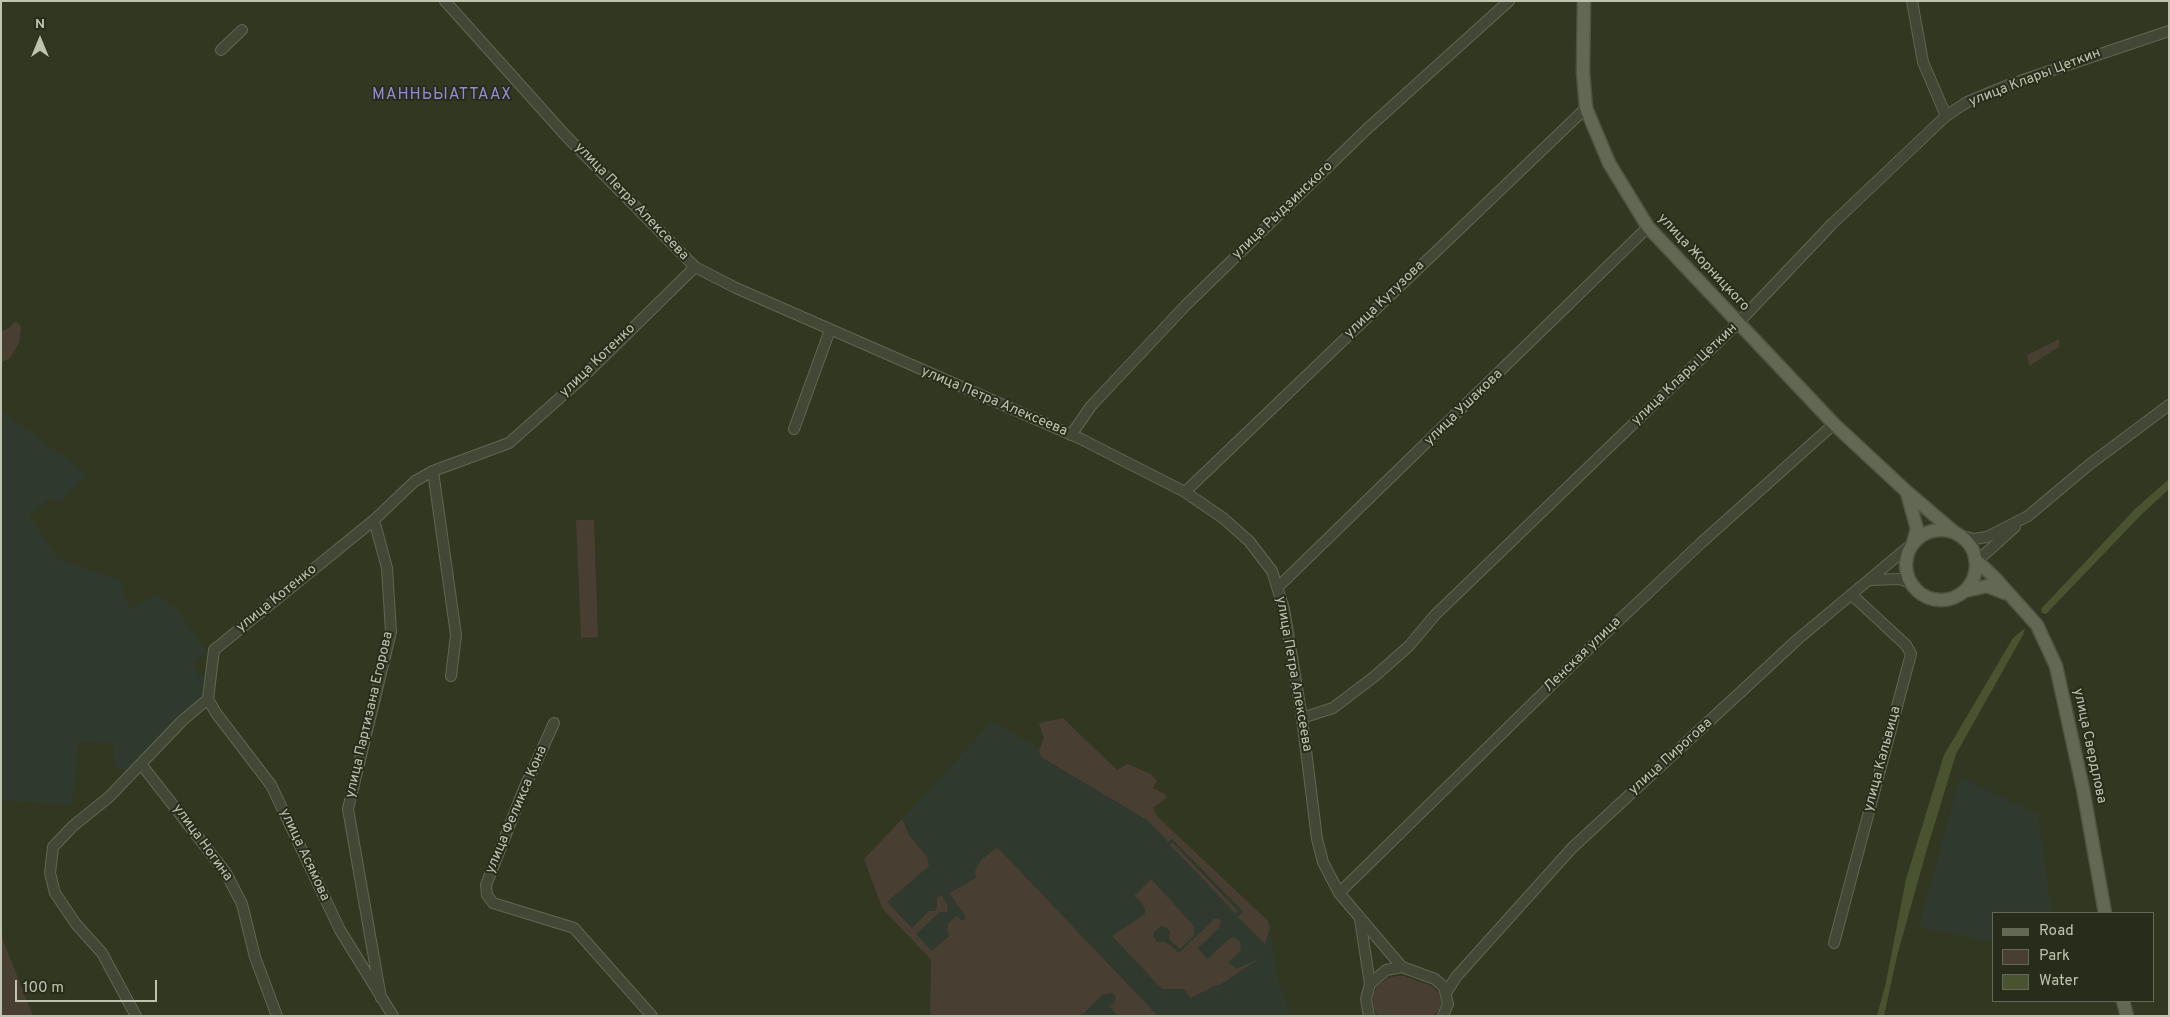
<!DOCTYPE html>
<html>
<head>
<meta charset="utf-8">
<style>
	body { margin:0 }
	#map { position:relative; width:2170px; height:1017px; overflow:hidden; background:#323722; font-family:Overpass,sans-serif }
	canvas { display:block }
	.frame { position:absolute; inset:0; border:2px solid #bec4b0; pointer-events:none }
	.legend { position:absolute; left:1992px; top:912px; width:162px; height:90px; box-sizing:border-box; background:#282d1b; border:1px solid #646957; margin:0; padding:6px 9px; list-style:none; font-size:15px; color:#bec4b0 }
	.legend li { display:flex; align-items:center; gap:10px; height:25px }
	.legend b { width:25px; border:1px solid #646957 }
	.north { position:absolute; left:15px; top:15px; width:50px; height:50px; -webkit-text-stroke:4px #282d1b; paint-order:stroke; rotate:0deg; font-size:14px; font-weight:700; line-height:20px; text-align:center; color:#bec4b0 }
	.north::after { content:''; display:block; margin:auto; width:18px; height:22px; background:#bec4b0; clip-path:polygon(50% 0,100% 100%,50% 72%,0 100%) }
	.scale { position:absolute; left:15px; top:980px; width:142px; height:22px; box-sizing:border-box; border:2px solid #bec4b0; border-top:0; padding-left:6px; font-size:15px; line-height:18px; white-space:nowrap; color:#bec4b0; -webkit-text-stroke:4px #282d1b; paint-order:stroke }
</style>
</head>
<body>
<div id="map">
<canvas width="2170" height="1017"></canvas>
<div class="frame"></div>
<ul class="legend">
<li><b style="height:6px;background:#626854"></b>Road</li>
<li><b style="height:14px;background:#483e31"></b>Park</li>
<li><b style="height:14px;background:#49532f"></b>Water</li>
</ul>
<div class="north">N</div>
<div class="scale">100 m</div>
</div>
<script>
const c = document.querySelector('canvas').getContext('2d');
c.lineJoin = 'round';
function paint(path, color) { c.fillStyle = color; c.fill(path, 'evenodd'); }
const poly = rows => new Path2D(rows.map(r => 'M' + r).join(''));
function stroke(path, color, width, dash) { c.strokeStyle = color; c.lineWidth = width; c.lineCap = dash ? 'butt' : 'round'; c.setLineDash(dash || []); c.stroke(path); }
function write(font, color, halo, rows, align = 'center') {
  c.font = font + ' Overpass,sans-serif'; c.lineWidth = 4; c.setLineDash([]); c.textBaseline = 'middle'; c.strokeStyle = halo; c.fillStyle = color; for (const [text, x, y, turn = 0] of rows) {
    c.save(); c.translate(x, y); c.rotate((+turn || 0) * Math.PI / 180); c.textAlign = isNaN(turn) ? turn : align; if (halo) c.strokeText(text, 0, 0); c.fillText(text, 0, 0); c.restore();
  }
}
paint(poly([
	[1,410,87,474,60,503,52,497,29,516,60,560,119,580,130,610,155,594,177,609,208,653,193,663,199,678,207,669,202,696,129,772,114,766,113,743,78,742,72,806,1,800],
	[992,721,1155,816,1269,922,1276,972,1291,1016,990,1016,884,907,866,859],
	[1960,777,2038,814,2052,913,1994,913,1994,943,1919,927]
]), '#2f392d');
paint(poly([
	[15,321,21,326,19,343,10,358,1,363,1,331,9,328],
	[2059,339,2059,347,2029,366,2027,355],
	[576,520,594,520,598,637,581,638],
	[1063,718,1117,770,1127,764,1151,774,1157,781,1153,788,1165,794,1167,798,1153,808,1157,816,1268,921,1270,928,1265,944,1238,917,1243,911,1172,839,1168,842,1147,820,1041,757,1039,750,1044,738,1039,723],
	[902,819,909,835,927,857,929,866,887,902,912,928,929,911,935,911,937,907,937,897,942,895,948,906,947,912,940,912,916,934,932,951,949,936,947,931,948,923,957,916,962,921,966,917,949,893,976,878,975,871,981,860,997,847,1158,1016,1118,1016,1109,1006,1114,1003,1116,996,1111,993,1102,995,1083,1014,1076,1016,930,1016,931,960,882,908,864,859],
	[1172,842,1238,911,1236,914,1170,845],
	[1151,879,1194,926,1194,935,1180,949,1169,939,1170,931,1167,928,1161,926,1155,931,1153,935,1157,942,1166,942,1179,953,1214,919,1218,919,1221,921,1219,928,1198,948,1207,959,1228,940,1234,937,1240,941,1241,949,1236,956,1228,962,1236,969,1260,958,1220,985,1216,985,1191,998,1184,989,1162,989,1112,936,1145,914,1145,909,1141,902,1134,896],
	[1,922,3,940,33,1016,1,1016],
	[1396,976,1404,976,1432,986,1439,993,1441,1002,1439,1011,1432,1016,1378,1016,1374,1009,1373,996,1377,986,1388,978]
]), '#483e31');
paint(poly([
	[2169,479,2169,489,2142,514,2046,614,2042,613,2041,609,2135,509],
	[2025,628,2023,635,1956,754,1927,849,1897,956,1884,1016,1877,1016,1886,982,1906,879,1944,755,2013,638]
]), '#49532f');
const minor = poly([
	[445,1,566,136,695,267,736,288,1081,439,1185,492,1223,518,1249,541,1272,571,1284,609,1302,718,1317,839,1323,862,1339,893,1402,967],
	[1912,1,1923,62,1946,116],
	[221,50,242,30],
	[794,429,830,330],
	[1071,435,1091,406,1186,305,1367,129,1509,1],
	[433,471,456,635,451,676],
	[1185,492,1586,108],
	[374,520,387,568,391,632,348,809,381,998],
	[1962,536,1974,539,1987,537,2028,516,2090,464,2169,405],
	[1977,561,2015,527],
	[1871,580,1900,579,1911,583],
	[1278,587,1648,227],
	[208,699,216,713,271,785,340,930,393,1016],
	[1302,718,1333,708,1375,676,1409,646,1435,615,1738,323,1832,224,1946,116,1967,102,2008,85,2169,31],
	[554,723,524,789,486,885,487,895,493,903,574,928,652,1016],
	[141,764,226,873,242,904,255,957,277,1016],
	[1339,893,1578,659,1701,543,1834,424],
	[1360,919,1370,984],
	[1834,943,1911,654,1906,645,1852,595],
	[1446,993,1456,977,1572,848,1798,639,1913,543],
	[136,1016,102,953,76,924,55,893,50,873,53,847,73,826,109,797,183,720,208,699,214,650,374,520,415,481,433,471,509,443,580,380,695,267],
	[1369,1016,1366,999,1370,984,1386,970,1402,967,1435,979,1444,987,1448,1004,1443,1016]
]);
const major = poly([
	[1584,1,1583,72,1586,108,1609,163,1648,227,1834,424,1906,491,1954,532],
	[1907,493,1917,529,1913,543],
	'1906 565a35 35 0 1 1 70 0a35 35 0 1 1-70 0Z',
	[1977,561,1994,577,2037,625,2056,666,2083,789,2105,913],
	[1965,591,1987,586,2005,593],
	[2123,1001,2127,1016]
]);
stroke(minor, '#616653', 12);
stroke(major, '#4f5442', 15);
stroke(minor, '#434836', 10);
stroke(major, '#626854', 12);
write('14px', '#bec4b0', '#282d1b', [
	["улица Клары Цеткин",2035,78,-21],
	["улица Петра Алексеева",631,202,46],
	["улица Рыдзинского",1283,211,-44],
	["улица Жорницкого",1703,263,47],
	["улица Кутузова",1385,300,-44],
	["улица Котенко",598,361,-44],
	["улица Клары Цеткин",1685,375,-44],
	["улица Петра Алексеева",994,402,23],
	["улица Ушакова",1464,408,-44],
	["улица Котенко",277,599,-39],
	["Ленская улица",1583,655,-44],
	["улица Петра Алексеева",1293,674,80],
	["улица Партизана Егорова",370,715,-77],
	["улица Свердлова",2089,746,78],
	["улица Пирогова",1671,757,-42],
	["улица Кальвица",1883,759,-75],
	["улица Феликса Кона",517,810,-67],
	["улица Ногина",202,843,54],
	["улица Асямова",304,855,65]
]);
c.letterSpacing = '1px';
write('16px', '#948ad9', '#282d1b', [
	["МАННЬЫАТТААХ",442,96]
]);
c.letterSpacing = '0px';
</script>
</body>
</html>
